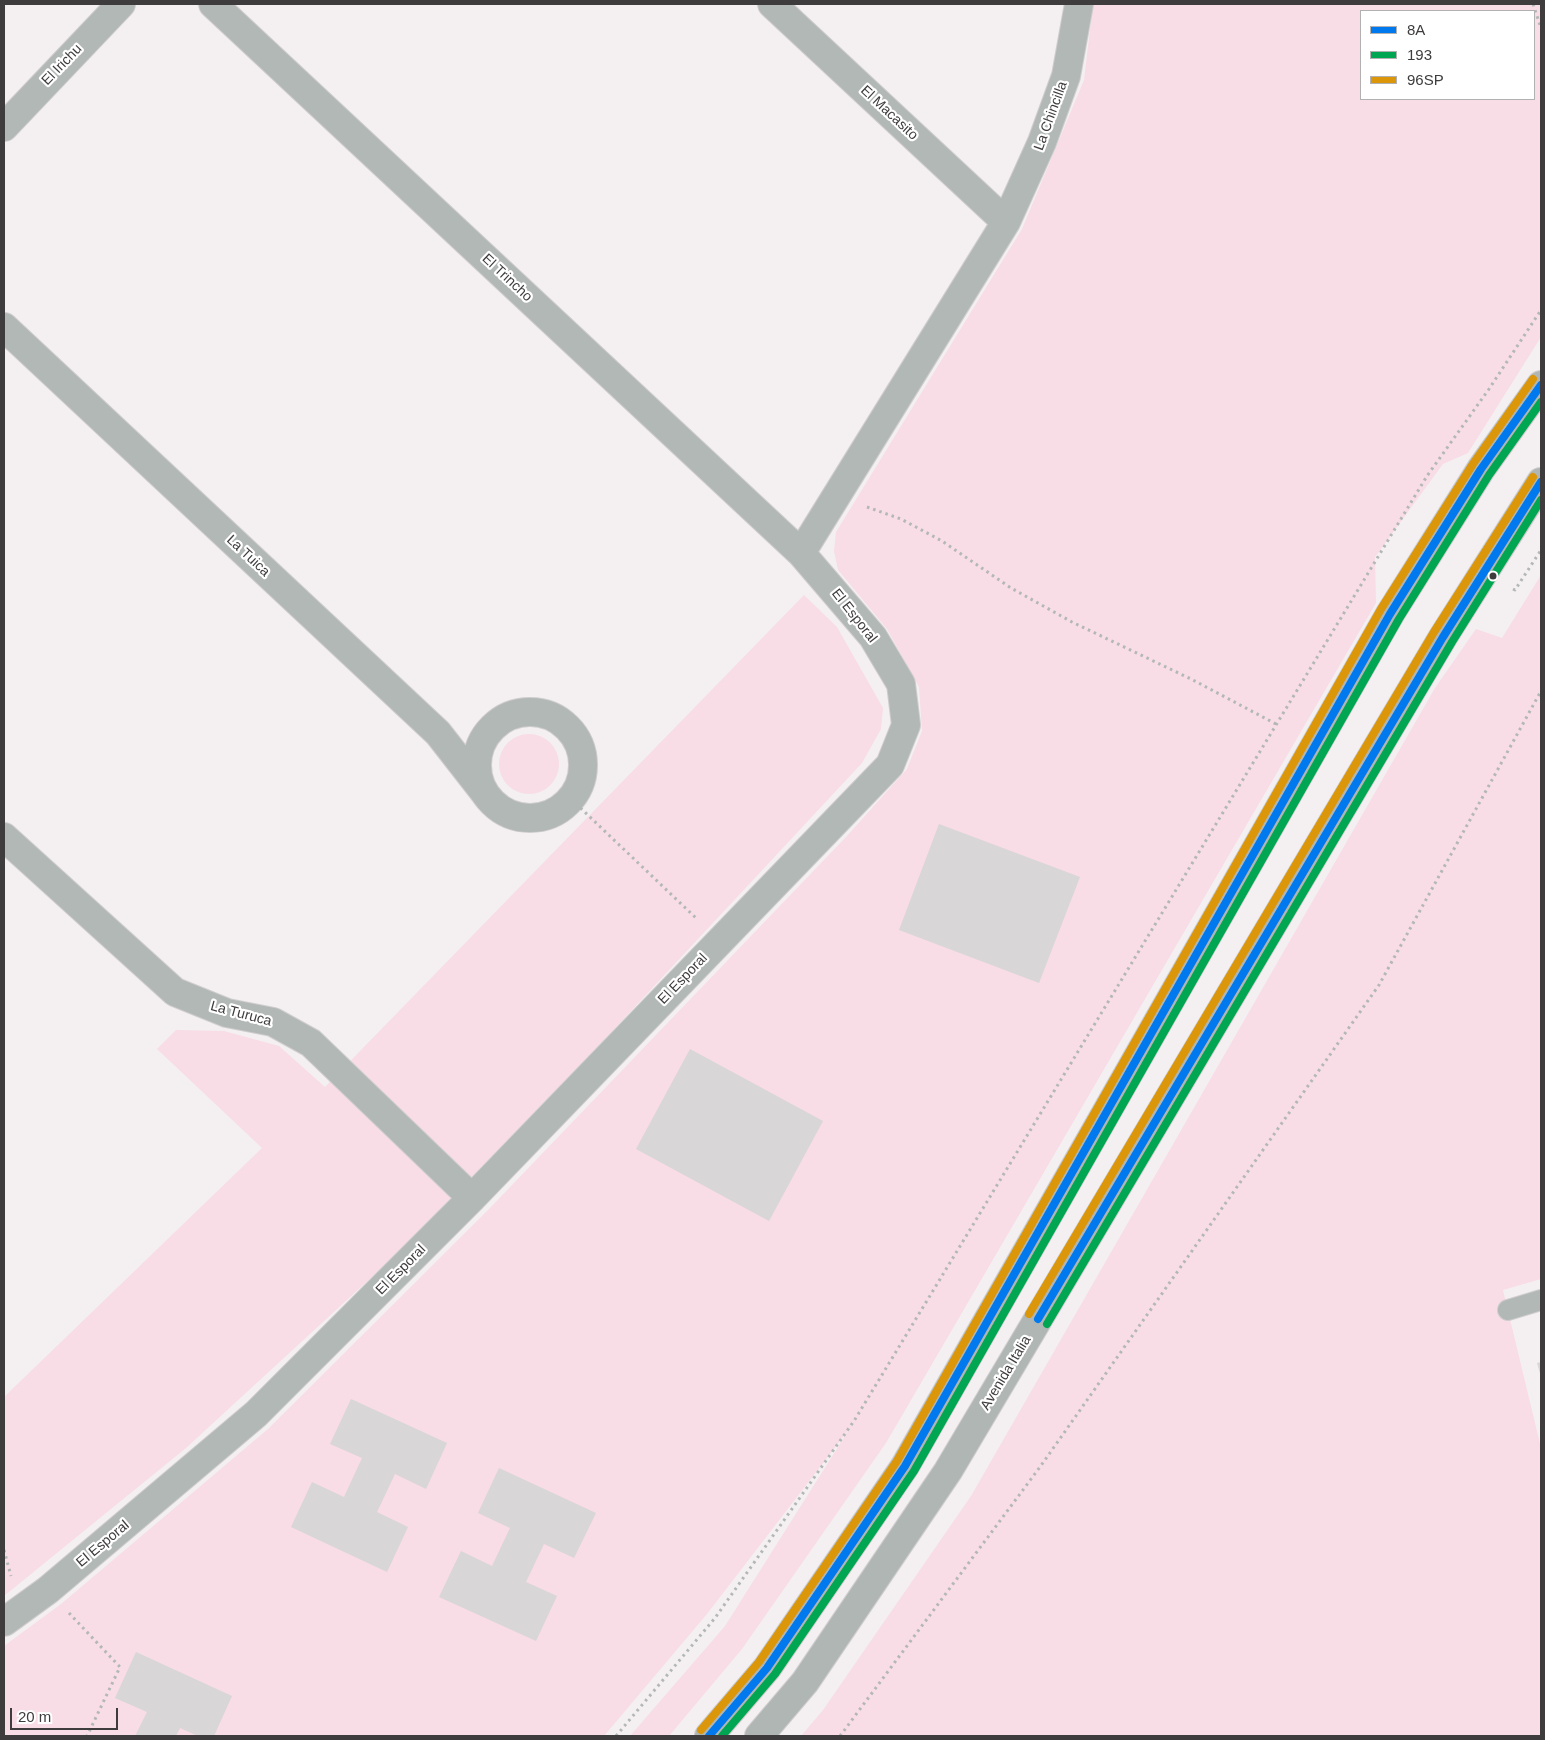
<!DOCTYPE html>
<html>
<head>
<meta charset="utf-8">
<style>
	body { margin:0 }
	#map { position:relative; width:1545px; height:1740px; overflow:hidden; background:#f4f0f2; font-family:Arial,sans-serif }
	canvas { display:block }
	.frame { position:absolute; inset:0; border:5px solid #3e3c3c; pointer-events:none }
	.legend { position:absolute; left:1360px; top:10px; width:175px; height:90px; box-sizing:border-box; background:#fff; border:1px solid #b2b1b1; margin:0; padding:6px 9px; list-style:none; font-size:15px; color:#3e3c3c }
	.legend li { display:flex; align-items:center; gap:10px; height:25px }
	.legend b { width:25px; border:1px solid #b2b1b1 }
	.scale { position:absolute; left:10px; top:1708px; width:108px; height:22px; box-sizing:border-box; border:2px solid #3e3c3c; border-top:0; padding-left:6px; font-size:15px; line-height:18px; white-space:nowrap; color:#3e3c3c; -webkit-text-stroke:4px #fff; paint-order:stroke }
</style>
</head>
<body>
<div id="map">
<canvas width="1545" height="1740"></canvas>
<div class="frame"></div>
<ul class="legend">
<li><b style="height:6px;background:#0079ef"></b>8A</li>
<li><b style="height:6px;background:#00a651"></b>193</li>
<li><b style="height:6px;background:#db9609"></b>96SP</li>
</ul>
<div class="scale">20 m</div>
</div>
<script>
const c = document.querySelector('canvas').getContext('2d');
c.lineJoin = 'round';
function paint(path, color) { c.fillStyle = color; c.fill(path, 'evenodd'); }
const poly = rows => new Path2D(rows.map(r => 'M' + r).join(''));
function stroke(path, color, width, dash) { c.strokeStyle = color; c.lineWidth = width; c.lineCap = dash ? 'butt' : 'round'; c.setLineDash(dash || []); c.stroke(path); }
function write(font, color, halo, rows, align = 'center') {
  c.font = font + ' Arial,sans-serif'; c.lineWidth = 4.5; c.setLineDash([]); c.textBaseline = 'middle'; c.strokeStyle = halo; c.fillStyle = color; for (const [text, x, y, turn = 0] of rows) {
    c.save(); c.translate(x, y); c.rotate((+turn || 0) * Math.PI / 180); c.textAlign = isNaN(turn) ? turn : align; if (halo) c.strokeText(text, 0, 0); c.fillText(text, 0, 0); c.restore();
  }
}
paint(poly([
	[1093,4,1541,4,1541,337,1468,453,1443,464,1375,557,1376,603,886,1443,742,1649,669,1736,630,1736,725,1626,850,1428,707,1614,604,1736,4,1736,4,1646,61,1604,268,1429,489,1209,846,837,907,769,922,731,919,687,887,629,838,570,834,551,836,532,1022,229,1084,80],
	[1361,11,1534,11,1534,99,1361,99],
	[1541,575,1541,1279,1503,1290,1541,1448,1541,1736,801,1736,823,1710,971,1496,1435,688,1476,629,1502,638],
	[804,595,837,627,883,708,881,729,862,763,589,1056,398,1253,186,1448,4,1596,4,1397,262,1148,157,1049,176,1030,224,1031,279,1046,325,1087],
	'499 764a30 30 0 1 1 60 0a30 30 0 1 1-60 0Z'
]), '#f8dce6');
paint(poly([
	[939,824,1080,877,1039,983,899,930],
	[690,1049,823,1121,769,1221,636,1149],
	[1541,1362,1541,1377,1537,1363],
	[351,1399,447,1443,426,1489,395,1474,377,1512,408,1527,387,1572,291,1527,312,1482,344,1497,362,1458,330,1444],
	[499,1468,596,1513,574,1558,544,1544,526,1582,557,1596,536,1641,439,1597,461,1551,492,1566,510,1528,478,1513],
	[136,1652,232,1696,214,1736,198,1736,180,1728,176,1736,135,1736,147,1712,115,1698]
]), '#d8d6d6');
const service = poly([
	[1508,1310,1541,1300]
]);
const minor = poly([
	[213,4,801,553],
	[772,4,1006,222],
	[4,127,121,4],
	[4,327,438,733,484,792],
	'477 765a53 53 0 1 1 106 0a53 53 0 1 1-106 0Z',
	[4,837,175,992,227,1013,273,1022,311,1043,472,1198],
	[4,1622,48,1590,256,1414,472,1198,890,765,906,725,901,684,873,637,801,553,1006,222,1042,142,1066,76,1079,4]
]);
const secondary = poly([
	[709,1736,767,1668,905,1466,1390,614,1481,469,1541,385],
	[759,1736,805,1682,948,1471,1443,637,1541,482]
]);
stroke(service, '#cfcdce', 22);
stroke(minor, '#cfcdce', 30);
stroke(secondary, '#cfcdce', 30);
stroke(poly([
	[1533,4,1541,28],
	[867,507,901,519,942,541,1011,588,1072,622,1191,679,1276,724],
	[1513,589,1515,590,1541,550],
	[571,799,696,918],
	[4,1550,11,1576],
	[69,1613,120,1667,87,1736],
	[616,1736,715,1618,854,1421,1427,476,1489,389,1541,310],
	[840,1736,1040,1467,1379,985,1541,691]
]), '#b3b7b6', 3, [2.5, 4]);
stroke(service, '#b2b8b5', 20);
stroke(minor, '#b2b8b5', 28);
stroke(secondary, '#b0b6b3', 28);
stroke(poly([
	[1038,1319,1443,637,1541,482],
	[709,1736,767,1668,905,1466,1390,614,1481,469,1541,385]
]), '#0079ef', 8);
stroke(poly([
	[1047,1324,1452,642,1541,500],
	[722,1736,775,1674,914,1471,1399,619,1489,475,1541,402]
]), '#00a651', 8);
stroke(poly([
	[1029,1314,1434,632,1533,477],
	[701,1730,759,1662,897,1461,1381,609,1473,464,1533,379]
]), '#db9609', 8);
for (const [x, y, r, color] of [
	[1493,576,4.5,"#3e3c3c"]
]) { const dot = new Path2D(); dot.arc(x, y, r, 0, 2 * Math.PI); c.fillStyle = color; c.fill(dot); stroke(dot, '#fff', 2); }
write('14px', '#3e3c3c', '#fff', [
	["El Irichu",62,65,-46],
	["El Macasito",889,113,43],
	["La Chincilla",1051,116,-70],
	["El Trincho",507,278,43],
	["La Tuica",248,556,43],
	["El Esporal",854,616,52],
	["El Esporal",683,979,-46],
	["La Turuca",241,1014,15],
	["El Esporal",401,1270,-45],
	["Avenida Italia",1006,1373,-59],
	["El Esporal",103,1544,-40]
]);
</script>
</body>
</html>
